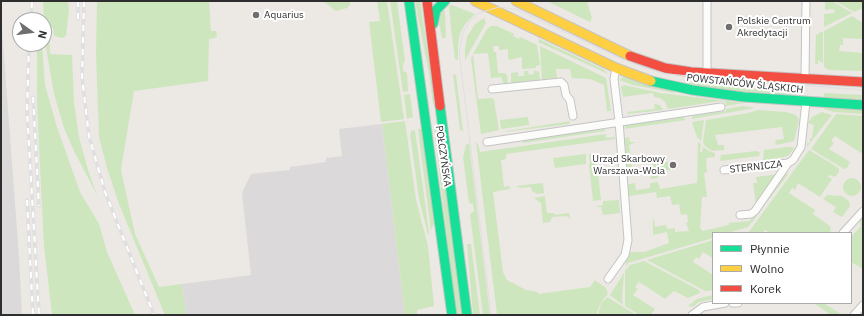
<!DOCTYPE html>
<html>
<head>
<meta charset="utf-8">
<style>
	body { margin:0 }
	#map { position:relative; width:864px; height:316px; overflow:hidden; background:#ece8e4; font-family:"IBM Plex Sans",sans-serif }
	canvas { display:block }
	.frame { position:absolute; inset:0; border:2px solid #2e2e2e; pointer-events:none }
	.legend { position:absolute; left:712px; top:232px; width:140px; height:72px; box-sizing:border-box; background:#fff; border:1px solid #ababab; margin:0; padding:5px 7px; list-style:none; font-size:12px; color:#2e2e2e }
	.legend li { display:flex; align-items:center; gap:8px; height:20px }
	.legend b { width:20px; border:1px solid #ababab }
	.north { position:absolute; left:12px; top:12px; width:40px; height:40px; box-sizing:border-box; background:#fff; border:1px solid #ababab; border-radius:50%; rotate:104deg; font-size:11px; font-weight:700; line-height:16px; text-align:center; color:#2e2e2e }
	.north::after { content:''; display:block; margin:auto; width:14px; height:18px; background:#706f6e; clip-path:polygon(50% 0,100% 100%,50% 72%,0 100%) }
</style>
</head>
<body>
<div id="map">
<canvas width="864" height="316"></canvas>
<div class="frame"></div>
<ul class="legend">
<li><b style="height:5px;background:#16e098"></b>Płynnie</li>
<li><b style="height:5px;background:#ffcf43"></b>Wolno</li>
<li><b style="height:5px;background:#f24e42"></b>Korek</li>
</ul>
<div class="north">N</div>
</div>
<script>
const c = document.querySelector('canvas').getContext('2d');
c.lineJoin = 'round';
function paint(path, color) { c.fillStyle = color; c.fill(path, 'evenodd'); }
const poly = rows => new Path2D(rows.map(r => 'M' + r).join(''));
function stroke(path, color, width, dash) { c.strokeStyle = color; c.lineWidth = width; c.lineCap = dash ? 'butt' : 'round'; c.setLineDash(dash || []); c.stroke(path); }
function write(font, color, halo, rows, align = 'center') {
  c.font = font + ' "IBM Plex Sans",sans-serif'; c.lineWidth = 4; c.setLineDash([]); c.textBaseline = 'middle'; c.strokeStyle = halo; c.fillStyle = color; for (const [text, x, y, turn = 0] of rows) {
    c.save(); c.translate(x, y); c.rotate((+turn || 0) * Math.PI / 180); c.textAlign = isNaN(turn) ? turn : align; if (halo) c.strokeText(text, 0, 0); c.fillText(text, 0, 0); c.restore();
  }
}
paint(poly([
	[1,16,19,257,22,315,1,315],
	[382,124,405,315,186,315,182,284,251,275,242,193,251,174,290,170,290,167,326,162,326,158,342,156,339,129]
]), '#dcd9db');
paint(poly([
	[43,1,68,1,69,10,66,36,62,38,54,36,53,28,49,29,50,54,72,55,74,102,79,137,88,170,97,195,74,151,64,128,54,94,45,41],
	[97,1,209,1,211,31,216,31,217,36,215,38,209,39,208,81,134,91,121,170,135,234,159,287,182,284,186,315,165,315,119,204,107,168,99,137,96,54],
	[323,1,350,1,350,5,347,8,336,11],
	[377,1,387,1,404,119,381,122,369,22,380,21],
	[390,1,397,1,405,61,403,64,403,71,407,73,408,91,403,92],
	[415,1,420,1,436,107,433,104,429,74],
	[547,1,587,1,592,18,590,22],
	[825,1,832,1,852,13,824,27,824,14,834,13,835,11,833,9,825,10],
	[835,1,863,1,863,8,854,12],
	[452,5,475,14,466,23,460,33,458,44,458,60,455,59,451,29,449,6],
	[442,6,445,12,446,38,442,38,438,18],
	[852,16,863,23,863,39,843,38,843,45,840,45,839,51,863,53,863,71,829,70,824,67,824,31],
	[484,18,486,23,465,60,465,48,467,37,475,24],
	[491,26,497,26,514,34,513,36,519,39,520,37,537,45,540,65,536,66,536,68,522,69,522,57,510,60,508,58,508,49,499,50,499,46,493,46,494,52,496,52,498,73,505,73,507,75,508,84,504,84,501,77,491,78,488,53,473,54,478,99,492,98,494,100,499,130,481,134,471,59,472,56,487,29],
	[823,31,823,63,818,60,818,64,815,64,816,35],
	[539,39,603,69,608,74,538,42],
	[37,44,42,44,45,85,57,127,80,192,99,224,107,252,135,315,52,315,44,246,40,167,37,102],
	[540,46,606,78,611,111,607,111,604,85,590,79,572,78,570,69,556,69,557,78,542,79],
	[534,70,539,72,540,80,511,84,511,73,518,72,518,76,524,76,524,71,528,71,529,75,534,74],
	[453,74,456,75,463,131,460,130],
	[625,76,675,92,675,93,633,85,619,80],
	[660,79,682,82,800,91,800,93,794,95,709,89],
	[624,85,660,93,744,103,726,106,725,102,720,101,668,109,665,102,660,98,654,97,653,93,623,97,621,87],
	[824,93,863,95,863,101,824,99],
	[410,94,413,117,407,119,404,95],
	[654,104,660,105,663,110,628,114,627,112,655,109],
	[742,106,755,108,692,119,692,116,726,111,726,109],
	[824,107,863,109,863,114,834,112,824,109],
	[758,110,786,112,796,115,799,120,794,141,776,145,775,140,784,139,782,127,715,135,718,145,724,145,724,150,712,151,705,146,703,142,706,120,748,113],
	[822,112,832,115,807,147,807,143,810,143,810,138,812,138,814,125,808,123,812,117],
	[836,114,863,116,863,151,861,153,835,136,831,141,834,143,829,149,850,162,847,168,844,169,811,149],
	[528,117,529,125,501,129,500,120],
	[683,117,686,120,624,129,626,125],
	[704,120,701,141,697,137,692,122],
	[405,121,416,200,428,246,434,306,417,310,417,315,405,315,382,124],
	[570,121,569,124,505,132,507,131],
	[434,127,439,127,462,315,456,315],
	[418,129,423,129,435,220,431,231],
	[605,129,605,131,523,143,523,140],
	[415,130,429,232,428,235,419,199,410,134,411,131],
	[606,134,606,138,615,137,615,139,506,154,506,159,501,160,504,187,509,186,510,189,493,192,503,272,507,280,526,290,538,292,538,294,590,287,595,280,606,288,608,294,601,302,596,315,497,315,476,142,478,144,480,152],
	[629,137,630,142,636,142,629,145,633,173,638,173,636,176,630,176,627,174,625,138],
	[698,142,701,144,700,152,702,152,703,147,709,151,715,153,715,157,706,158,707,172,704,173,707,197,702,197,700,227,702,231,729,225,729,223,749,221,755,215,757,216,748,227,728,233,713,233,713,238,628,263,626,267,626,261,631,252,644,252,669,243,667,232,653,235,653,219,654,219,655,227,666,225,667,229,675,228,675,232,689,231,686,223,688,222,687,214,681,215,679,204,672,205,670,196,657,198,656,192,629,196,628,184,635,183,636,190,650,188,650,183,658,182,660,189,697,183],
	[469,143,490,315,483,315,470,214,474,211,473,204,469,203,463,157,466,145],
	[787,147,792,147,794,149,788,156,769,160,763,160,764,150],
	[809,150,834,165,839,169,839,172,835,177,830,175,828,177,832,179,820,197,798,183,795,190,792,188,789,193,815,210,813,214,830,226,831,231,829,233,770,233,765,230,763,233,748,233],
	[756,151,760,152,759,156,720,161,721,155],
	[586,154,586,164,555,168,553,158],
	[589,154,595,154,596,156,601,200,593,201,589,164,590,163],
	[668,162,670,170,657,172,658,178,651,179,649,165],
	[789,173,758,214,756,213,784,175],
	[779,174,756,205,753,183,757,183,756,177],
	'843 187a9 9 0 1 1 18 0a9 9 0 1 1-18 0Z',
	[543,183,544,193,537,194,532,191,531,187,520,188,516,186],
	[827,195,842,196,849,201,850,206,842,217,833,212,836,207,823,199],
	[545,196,547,213,554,213,554,215,569,213,570,219,567,216,552,217,550,222,543,223,541,203,534,198],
	[619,200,620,213,603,215,601,207,594,207,603,205,603,201],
	[863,216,863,269,851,262,851,237,861,226,859,221],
	[713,240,713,258,703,252,699,259,696,257,693,262,713,275,713,290,710,291,705,291,647,260],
	[467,244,471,244,480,315,473,315],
	[644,261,699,290,700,293,688,298,674,291,665,299,639,282,635,287,638,289,633,295,655,309,651,315,639,315,625,306,625,271,630,265],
	[624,273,622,299,623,305,610,295],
	[713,295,713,299,699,302,693,307,688,306,697,299],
	[608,297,609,298,636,315,598,315,601,303],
	[814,303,823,303,843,315,831,315]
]), '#cee6be');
const street = poly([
	[707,72,707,1],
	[805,78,806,1],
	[492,89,561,82,564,85,566,95,570,100,573,116],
	[487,142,721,107],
	[724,170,788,163,793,160,801,147,806,102],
	[740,215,751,214,755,211,788,163],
	[843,233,863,211],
	[608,279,625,255,628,240,619,121,614,79,616,68],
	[733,303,738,303],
	[692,315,703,307,725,303],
	[854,315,863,305]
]);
const fast = poly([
	[409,1,452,315],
	[433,24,436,10,445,1],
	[651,81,692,90,744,97,863,105],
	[440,106,467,315]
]);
const slow = poly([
	[475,1,616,68,651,81],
	[516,1,630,56]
]);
const jam = poly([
	[427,1,440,106],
	[630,56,665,68,691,72,863,82]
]);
stroke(street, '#c5c4c5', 9);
stroke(fast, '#c5c4c5', 11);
stroke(slow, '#c5c4c5', 11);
stroke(jam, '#c5c4c5', 11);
stroke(street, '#fcfcfb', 7);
stroke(fast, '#16e098', 9);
stroke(slow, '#ffcf43', 9);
stroke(jam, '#f24e42', 9);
stroke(poly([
	[491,315,459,51,463,32,470,21,479,13,499,7,516,9,615,56,642,67,666,74,863,90]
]), '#dfdfe1', 1);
const rail = poly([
	[84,1,82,77,89,136,105,192,154,315],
	[78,19,78,1],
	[31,20,32,1],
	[29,44,27,111,39,315],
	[33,97,39,206],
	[27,200,33,315]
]);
stroke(rail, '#dfdfe1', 3.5);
stroke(rail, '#fff', 2, [6]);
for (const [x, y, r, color] of [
	[256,15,4,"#706f6e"],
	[729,27,4,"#706f6e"],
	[673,165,4,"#706f6e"]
]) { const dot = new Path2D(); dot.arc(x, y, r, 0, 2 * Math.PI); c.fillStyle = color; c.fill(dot); stroke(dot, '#fff', 1.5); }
write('10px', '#2e2e2e', '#fff', [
	["Aquarius",264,15],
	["Polskie Centrum",737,21],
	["Akredytacji",737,33],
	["Urząd Skarbowy",665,159,"right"],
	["Warszawa-Wola",665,171,"right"]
], 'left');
write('10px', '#2e2e2e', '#fff', [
	["POWSTAŃCÓW ŚLĄSKICH",745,84,6],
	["POŁCZYŃSKA",443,156,82],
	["STERNICZA",756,167,-6]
]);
</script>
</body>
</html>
